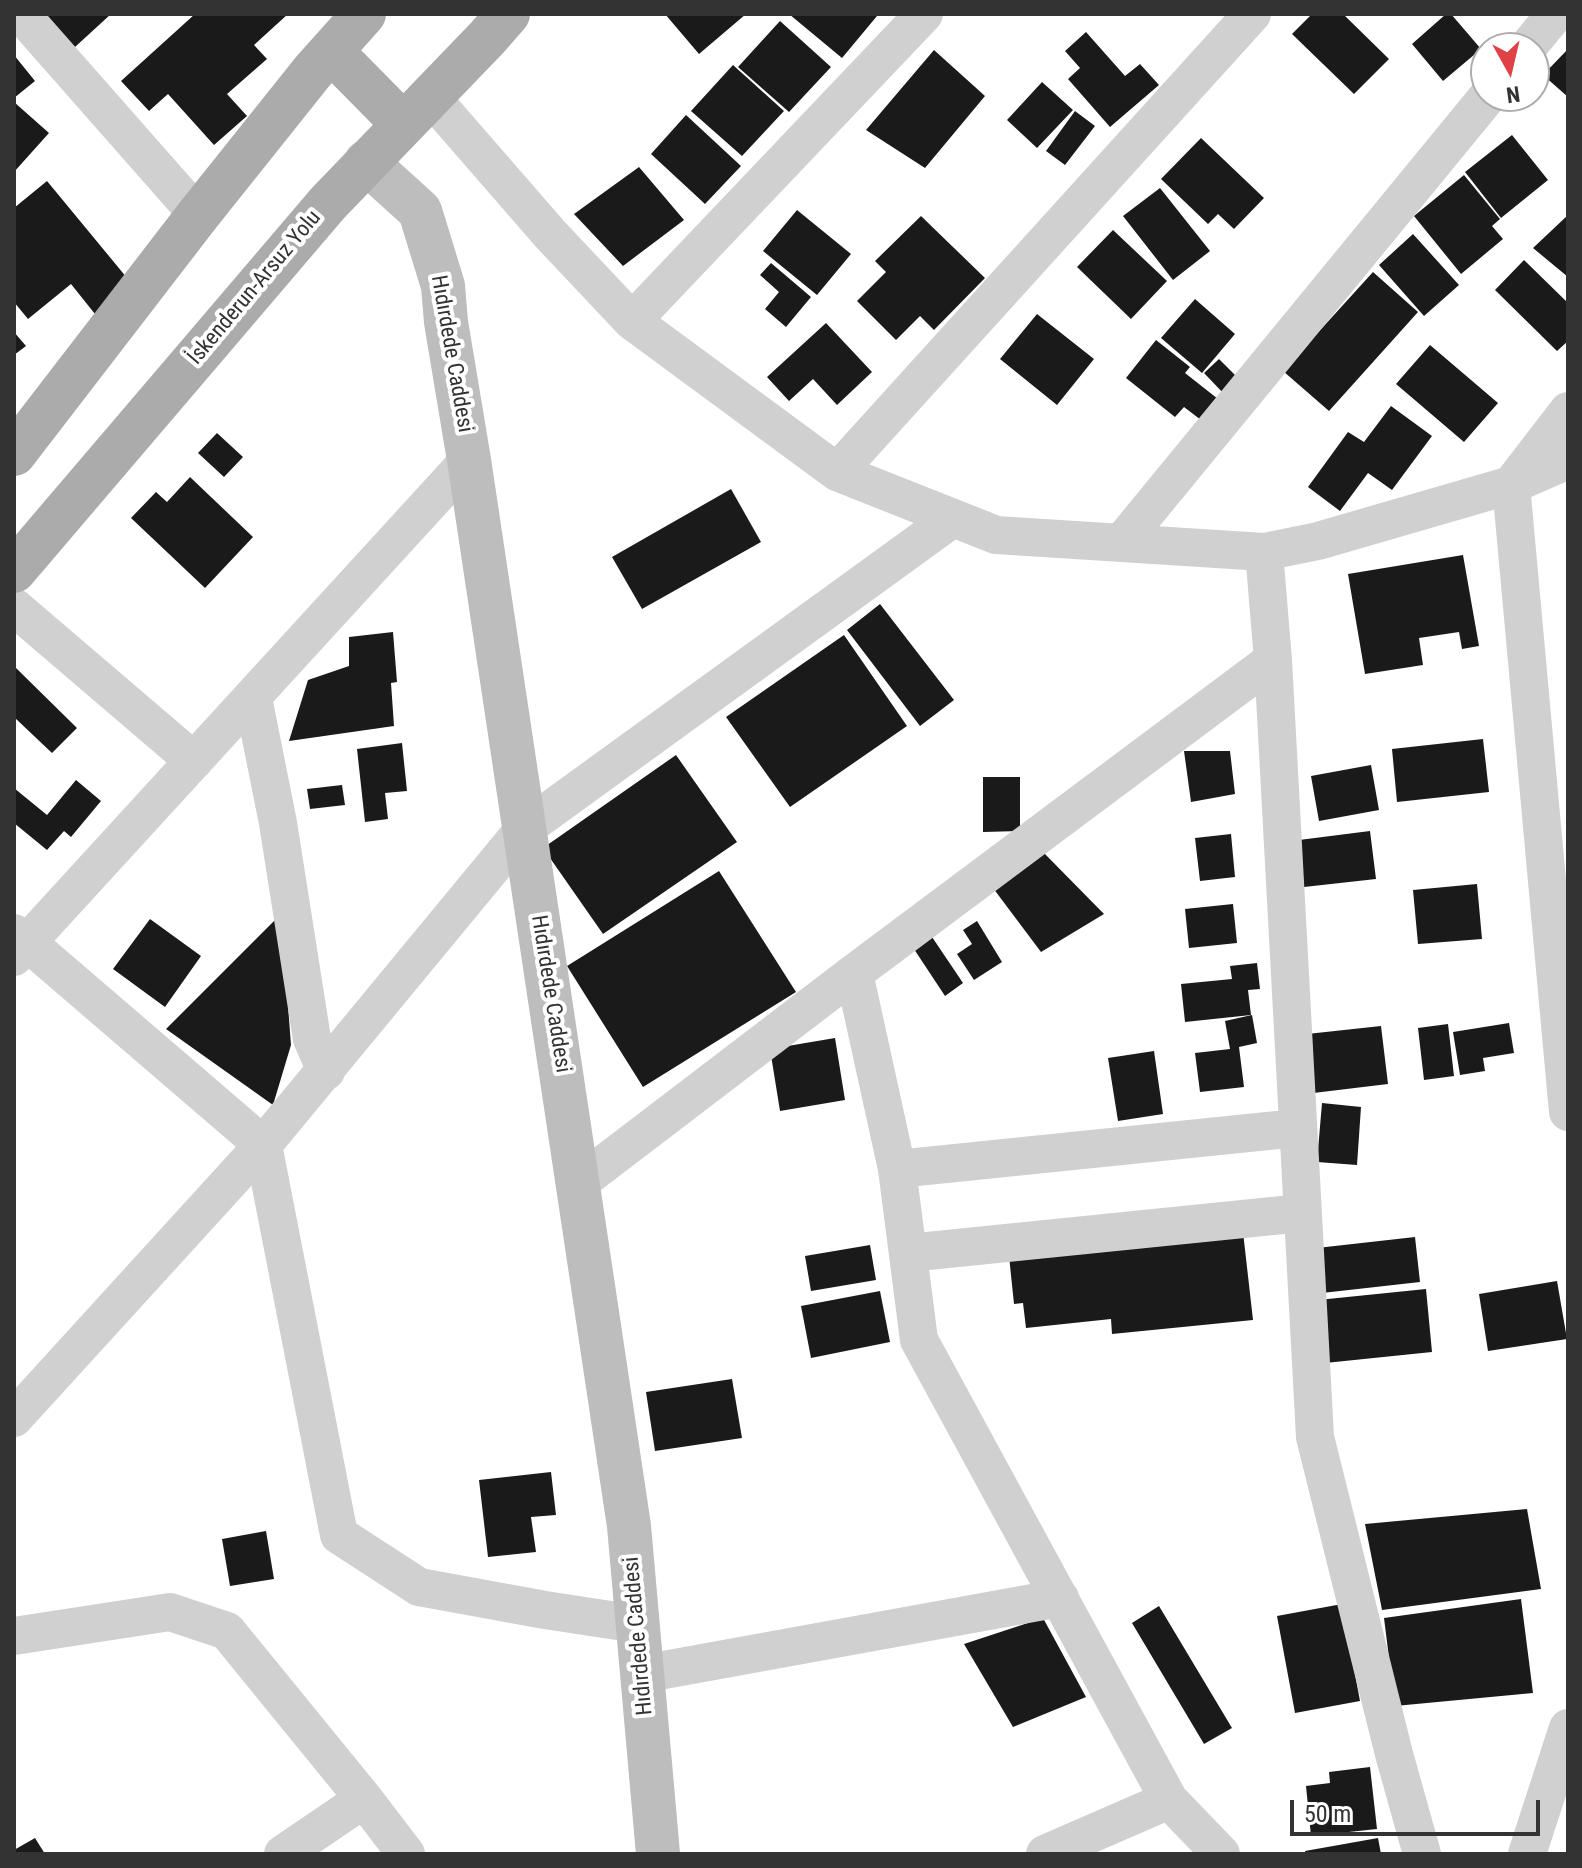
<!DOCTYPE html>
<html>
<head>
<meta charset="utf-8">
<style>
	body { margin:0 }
	#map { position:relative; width:1582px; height:1868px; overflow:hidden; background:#fff; font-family:"Roboto Condensed",sans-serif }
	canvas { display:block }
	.frame { position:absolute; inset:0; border:16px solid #333; pointer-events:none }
	.north { position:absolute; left:1470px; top:32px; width:80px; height:80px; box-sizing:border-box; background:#fff; border:2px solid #adadad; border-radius:50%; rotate:172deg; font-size:22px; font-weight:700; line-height:32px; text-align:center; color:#333 }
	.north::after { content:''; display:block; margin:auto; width:28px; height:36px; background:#de4146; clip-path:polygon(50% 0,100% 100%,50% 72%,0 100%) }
	.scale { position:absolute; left:1290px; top:1800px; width:250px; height:36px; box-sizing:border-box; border:4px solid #333; border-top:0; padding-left:10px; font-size:24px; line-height:28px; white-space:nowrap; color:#333; -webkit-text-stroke:6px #fff; paint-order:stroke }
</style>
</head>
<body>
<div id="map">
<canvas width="1582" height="1868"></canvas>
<div class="frame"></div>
<div class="north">N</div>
<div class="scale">50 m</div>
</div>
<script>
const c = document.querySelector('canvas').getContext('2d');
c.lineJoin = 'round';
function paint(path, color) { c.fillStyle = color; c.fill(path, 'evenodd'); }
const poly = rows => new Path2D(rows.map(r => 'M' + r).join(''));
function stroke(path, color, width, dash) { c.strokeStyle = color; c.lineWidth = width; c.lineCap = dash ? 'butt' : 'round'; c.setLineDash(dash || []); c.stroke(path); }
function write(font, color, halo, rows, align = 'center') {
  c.font = font + ' "Roboto Condensed",sans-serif'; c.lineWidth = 8; c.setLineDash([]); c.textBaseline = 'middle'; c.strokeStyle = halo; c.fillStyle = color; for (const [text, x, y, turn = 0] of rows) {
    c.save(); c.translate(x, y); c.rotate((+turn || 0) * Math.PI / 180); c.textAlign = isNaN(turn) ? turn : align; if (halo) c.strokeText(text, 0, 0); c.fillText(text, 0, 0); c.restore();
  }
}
paint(poly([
	[44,14,111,14,75,47],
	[195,14,288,14,254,45,267,59,227,94,247,116,214,145,168,94,149,111,121,81],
	[665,14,746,14,699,54],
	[789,14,874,14,877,16,842,58],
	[1312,14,1343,14,1389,59,1354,94,1292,34],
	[1446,14,1451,14,1481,49,1443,81,1412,44],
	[780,21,831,67,789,112,738,67],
	[1086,32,1125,76,1140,64,1159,85,1110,127,1068,79,1080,68,1065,51],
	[1568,49,1568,97,1543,75],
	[934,50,985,96,925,168,866,130],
	[14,55,35,81,14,98],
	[733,65,784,111,742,156,691,111],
	[1042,82,1073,110,1037,148,1007,120],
	[14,102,49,133,14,172],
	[1075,111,1095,126,1065,165,1046,151],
	[686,115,741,166,705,204,651,154],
	[1512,135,1548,180,1501,218,1465,172],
	[1201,138,1264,198,1234,229,1218,214,1208,224,1161,179],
	[639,167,684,220,623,266,574,214],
	[1464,175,1500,219,1492,226,1503,239,1461,274,1414,216],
	[47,181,132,284,95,314,71,284,28,319,14,302,14,208],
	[1160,188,1210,251,1173,280,1123,216],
	[797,210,851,254,817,295,763,251],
	[1568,215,1568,277,1533,248],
	[921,216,985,278,934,330,920,316,896,340,857,301,886,272,875,261],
	[1113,230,1167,281,1131,319,1077,267],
	[1413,234,1459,285,1424,316,1379,265],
	[1524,260,1568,303,1568,341,1557,351,1495,290],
	[771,263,811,297,786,327,765,309,779,292,760,275],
	[1373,272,1418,312,1329,411,1283,371],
	[1195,299,1235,334,1202,373,1161,338],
	[1037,314,1094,359,1057,405,1000,359],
	[826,323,872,372,837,405,813,379,789,401,767,377],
	[14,332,26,346,14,355],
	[1156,340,1190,367,1185,373,1218,399,1201,420,1184,407,1175,417,1126,378],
	[1430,345,1498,403,1464,442,1396,384],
	[1219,359,1240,380,1225,395,1204,373],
	[1391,406,1432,436,1392,490,1368,473,1340,511,1308,487,1348,432,1364,442],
	[217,433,243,457,224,477,198,453],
	[190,477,253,537,205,588,131,518,156,492,167,502],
	[731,489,761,542,642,609,612,557],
	[1463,555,1479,646,1462,649,1459,632,1419,638,1423,665,1365,674,1348,574],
	[880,604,954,700,920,726,847,630],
	[393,632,397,682,391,683,394,726,289,741,308,680,349,666,349,637],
	[844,635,907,726,790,807,726,717],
	[16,668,77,728,52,753,14,717,14,670],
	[1483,739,1489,792,1397,802,1392,749],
	[402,743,407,791,385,793,388,819,365,822,357,749],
	[1184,751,1230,751,1235,794,1191,802],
	[676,755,737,842,603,934,543,848],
	[1371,765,1379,810,1319,821,1311,776],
	[983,777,1020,777,1020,831,983,832],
	[76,780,101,801,71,837,64,831,47,850,14,823,14,788,47,815],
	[342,785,345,805,310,809,307,789],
	[1370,831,1376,879,1304,887,1299,840],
	[1231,834,1235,877,1200,881,1195,838],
	[1044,853,1104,914,1041,952,993,888],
	[719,871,796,992,643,1087,567,966],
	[1477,884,1482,939,1418,944,1413,890],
	[1233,904,1237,943,1189,948,1185,909],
	[281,914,291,1045,273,1105,166,1029],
	[150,919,201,956,165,1007,113,969],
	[977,921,1002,962,974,980,957,954,972,944,963,930],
	[928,931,963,983,945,996,910,943],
	[1257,963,1260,989,1248,990,1251,1015,1185,1022,1181,984,1232,979,1230,966],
	[1252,1015,1257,1043,1239,1047,1244,1087,1200,1092,1195,1053,1230,1049,1225,1021],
	[1509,1023,1514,1053,1483,1058,1485,1071,1460,1075,1453,1032],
	[1448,1024,1454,1076,1424,1080,1418,1028],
	[1381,1026,1388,1084,1305,1094,1298,1035],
	[835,1038,845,1100,780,1111,770,1049],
	[1154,1051,1163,1114,1118,1121,1108,1058],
	[1322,1103,1361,1107,1357,1165,1317,1162],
	[1243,1232,1253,1320,1112,1334,1111,1319,1026,1328,1023,1303,1014,1304,1009,1256],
	[1415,1237,1420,1282,1322,1293,1317,1248],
	[870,1245,876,1280,811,1291,805,1256],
	[1557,1281,1567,1339,1488,1351,1479,1294],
	[1426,1289,1432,1352,1325,1363,1318,1300],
	[880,1291,890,1342,811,1358,801,1306],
	[732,1379,742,1438,655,1451,646,1392],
	[551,1472,556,1515,531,1517,536,1552,488,1557,479,1480],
	[1527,1509,1541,1589,1382,1610,1365,1524],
	[266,1531,274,1579,230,1586,222,1539],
	[1521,1599,1533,1693,1395,1706,1384,1618],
	[1342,1604,1360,1701,1295,1713,1277,1616],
	[1159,1606,1232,1728,1204,1744,1132,1623],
	[1043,1618,1086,1697,1013,1727,964,1644],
	[1370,1767,1377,1829,1311,1836,1306,1786,1330,1783,1329,1772],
	[35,1838,45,1854,14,1854,14,1850],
	[1378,1838,1381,1854,1306,1854,1305,1851]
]), '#1a1a1a');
stroke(poly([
	[21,14,198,215],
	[1527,48,1555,14],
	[430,96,550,234,632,321,837,472,996,535,1264,552,1318,541,1511,485,1568,460],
	[632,321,924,14],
	[1568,411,1511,485,1568,1112],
	[837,472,1252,14],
	[1122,542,1488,96],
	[1264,552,1273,660,1315,1437,1394,1754,1422,1854],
	[14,607,194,761],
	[253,698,278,823,312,1039,326,1071],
	[14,933,28,943,263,1145,14,1418],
	[14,957,469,460],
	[854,973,897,1169,919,1340,1169,1800,1221,1854],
	[897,1169,1297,1128],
	[579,1183,854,973,1273,660],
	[908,1253,1302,1213],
	[637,1624,545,1610,419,1587,339,1535,263,1145,524,829,953,518],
	[14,1636,170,1612,227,1631,364,1799,406,1854],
	[642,1674,1060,1598],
	[283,1854,364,1799],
	[1045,1854,1169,1800],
	[1527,1854,1568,1728]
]), '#d0d0d0', 38);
stroke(poly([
	[366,162,420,211,443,286,446,322,469,460,629,1526,658,1854]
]), '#bdbdbd', 44);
stroke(poly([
	[331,51,403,124],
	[14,454,198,215,313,71,364,14],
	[14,571,328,203,487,38,508,14]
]), '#ababab', 44);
write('22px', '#333', '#fff', [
	["İskenderun-Arsuz Yolu",255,288,-50],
	["Hıdırdede Caddesi",451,354,80],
	["Hıdırdede Caddesi",550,994,81],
	["Hıdırdede Caddesi",639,1636,-95]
]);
</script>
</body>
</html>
